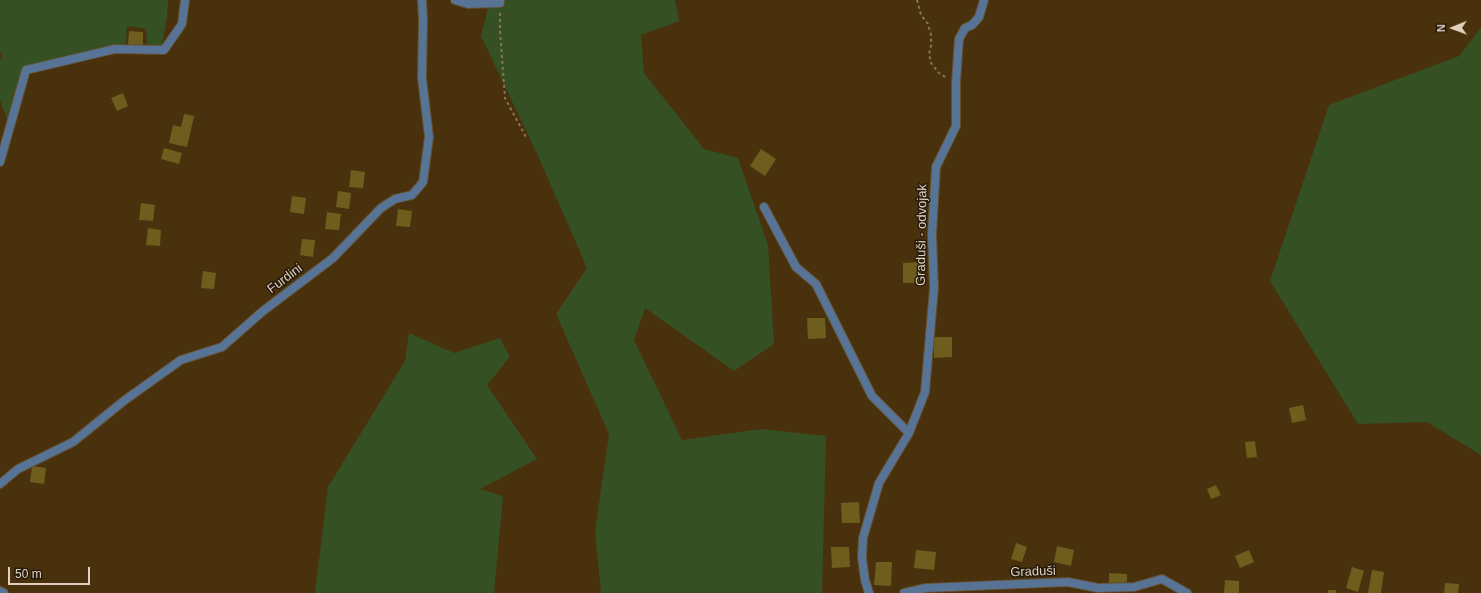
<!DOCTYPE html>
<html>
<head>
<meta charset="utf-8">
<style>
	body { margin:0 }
	#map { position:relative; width:1481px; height:593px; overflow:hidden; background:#48310c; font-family:Helvetica,sans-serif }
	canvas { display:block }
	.north { position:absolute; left:1433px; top:8px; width:40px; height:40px; -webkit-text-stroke:3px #261b0c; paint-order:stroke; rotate:269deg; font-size:11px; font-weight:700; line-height:16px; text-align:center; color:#e1d2bf }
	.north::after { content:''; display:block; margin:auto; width:14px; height:18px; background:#e1d2bf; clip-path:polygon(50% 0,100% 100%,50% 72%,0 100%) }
	.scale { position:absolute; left:8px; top:567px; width:82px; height:18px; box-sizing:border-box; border:2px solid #e1d2bf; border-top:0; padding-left:5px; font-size:12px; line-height:14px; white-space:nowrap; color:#e1d2bf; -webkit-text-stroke:3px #261b0c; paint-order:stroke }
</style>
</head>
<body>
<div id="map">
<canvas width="1481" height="593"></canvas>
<div class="north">N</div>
<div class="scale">50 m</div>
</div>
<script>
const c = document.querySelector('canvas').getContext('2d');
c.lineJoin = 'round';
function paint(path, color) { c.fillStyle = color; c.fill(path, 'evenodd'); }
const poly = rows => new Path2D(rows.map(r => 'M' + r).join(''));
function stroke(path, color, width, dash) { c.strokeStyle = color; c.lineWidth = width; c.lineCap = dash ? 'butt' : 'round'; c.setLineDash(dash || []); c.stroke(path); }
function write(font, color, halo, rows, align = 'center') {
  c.font = font + ' Helvetica,sans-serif'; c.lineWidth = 3; c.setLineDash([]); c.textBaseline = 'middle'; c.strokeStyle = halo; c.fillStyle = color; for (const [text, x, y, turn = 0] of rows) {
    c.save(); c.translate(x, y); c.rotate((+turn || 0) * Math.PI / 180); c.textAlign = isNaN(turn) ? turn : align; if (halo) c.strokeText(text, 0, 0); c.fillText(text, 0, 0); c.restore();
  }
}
paint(poly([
	[0,0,168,0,167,17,162,45,147,45,146,29,127,26,126,44,22,68,7,120,0,100,0,60,2,55,0,52],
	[490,0,675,0,679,21,641,35,644,73,704,149,738,158,768,245,774,344,734,371,645,308,634,340,682,440,761,429,826,436,822,593,601,593,595,532,609,434,556,314,587,268,539,158,481,36],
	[1481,28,1481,455,1427,422,1358,424,1270,281,1329,105,1459,56],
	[409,333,454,353,500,338,510,357,487,385,537,459,480,489,503,496,494,593,315,593,328,487,405,361]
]), '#355124');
paint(poly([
	[129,31,143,32,143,46,128,45],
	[123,93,128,106,117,111,111,98],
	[184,114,194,116,187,147,169,143,173,125,181,127],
	[164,148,182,153,179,164,161,159],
	[761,149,776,159,765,176,750,166],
	[351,170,365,172,363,188,349,187],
	[338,191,351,193,349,209,336,207],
	[292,196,306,198,304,214,290,212],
	[141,203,155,205,153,221,139,220],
	[398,209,412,211,410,227,396,226],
	[327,212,341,214,339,230,325,229],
	[148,228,161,230,160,246,146,245],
	[302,239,315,240,313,257,300,255],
	[921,262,921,283,903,283,903,263],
	[203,271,216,273,214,289,201,288],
	[807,318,825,318,826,338,808,339],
	[934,337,952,337,952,357,934,358],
	[1303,405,1306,420,1292,423,1289,408],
	[1255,441,1257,457,1247,458,1245,442],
	[32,466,46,468,44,484,30,482],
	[1216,485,1221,495,1211,499,1207,489],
	[859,502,860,523,842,523,841,503],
	[1016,543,1027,547,1022,562,1011,559],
	[1057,546,1074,550,1071,566,1054,562],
	[831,547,849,547,850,567,832,568],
	[916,550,936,552,934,570,914,568],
	[1249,550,1254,562,1240,568,1235,556],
	[876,562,892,562,891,586,874,585],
	[1352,567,1364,571,1358,592,1346,588],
	[1372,570,1384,572,1381,593,1368,593],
	[1109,573,1127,574,1127,585,1109,585],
	[1225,580,1239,581,1239,593,1224,593],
	[1445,583,1459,584,1458,593,1444,593],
	[1328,590,1336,590,1336,593,1328,593]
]), '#6e5e1d');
const street = poly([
	[455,0,468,4,500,3,500,0],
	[0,162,26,70,115,49,164,50,182,24,185,0],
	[764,207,796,267,816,284,872,396,909,433],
	[0,484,18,469,73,442,125,400,181,360,222,347,263,311,333,258,381,208,395,199,412,195,423,182,429,137,422,78,423,20,422,0],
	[0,591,4,593],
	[869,593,865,580,862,558,863,538,879,483,909,433,925,392,934,288,932,234,936,167,956,126,956,82,959,39,965,28,972,25,979,17,984,0],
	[904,593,926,588,1068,582,1098,588,1134,587,1162,579,1187,593]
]);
stroke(street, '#644e2c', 10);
stroke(poly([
	[917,0,921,15,928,24,931,35,931,46,929,54,931,63,939,73,947,78],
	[500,13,500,31,505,98,526,137]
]), '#877456', 2, [3, 3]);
stroke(street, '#577497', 8);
write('13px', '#e1d2bf', '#261b0c', [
	["Graduši - odvojak",922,235,-89],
	["Furdini",285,279,-37],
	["Graduši",1033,572,-2]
]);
</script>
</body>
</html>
